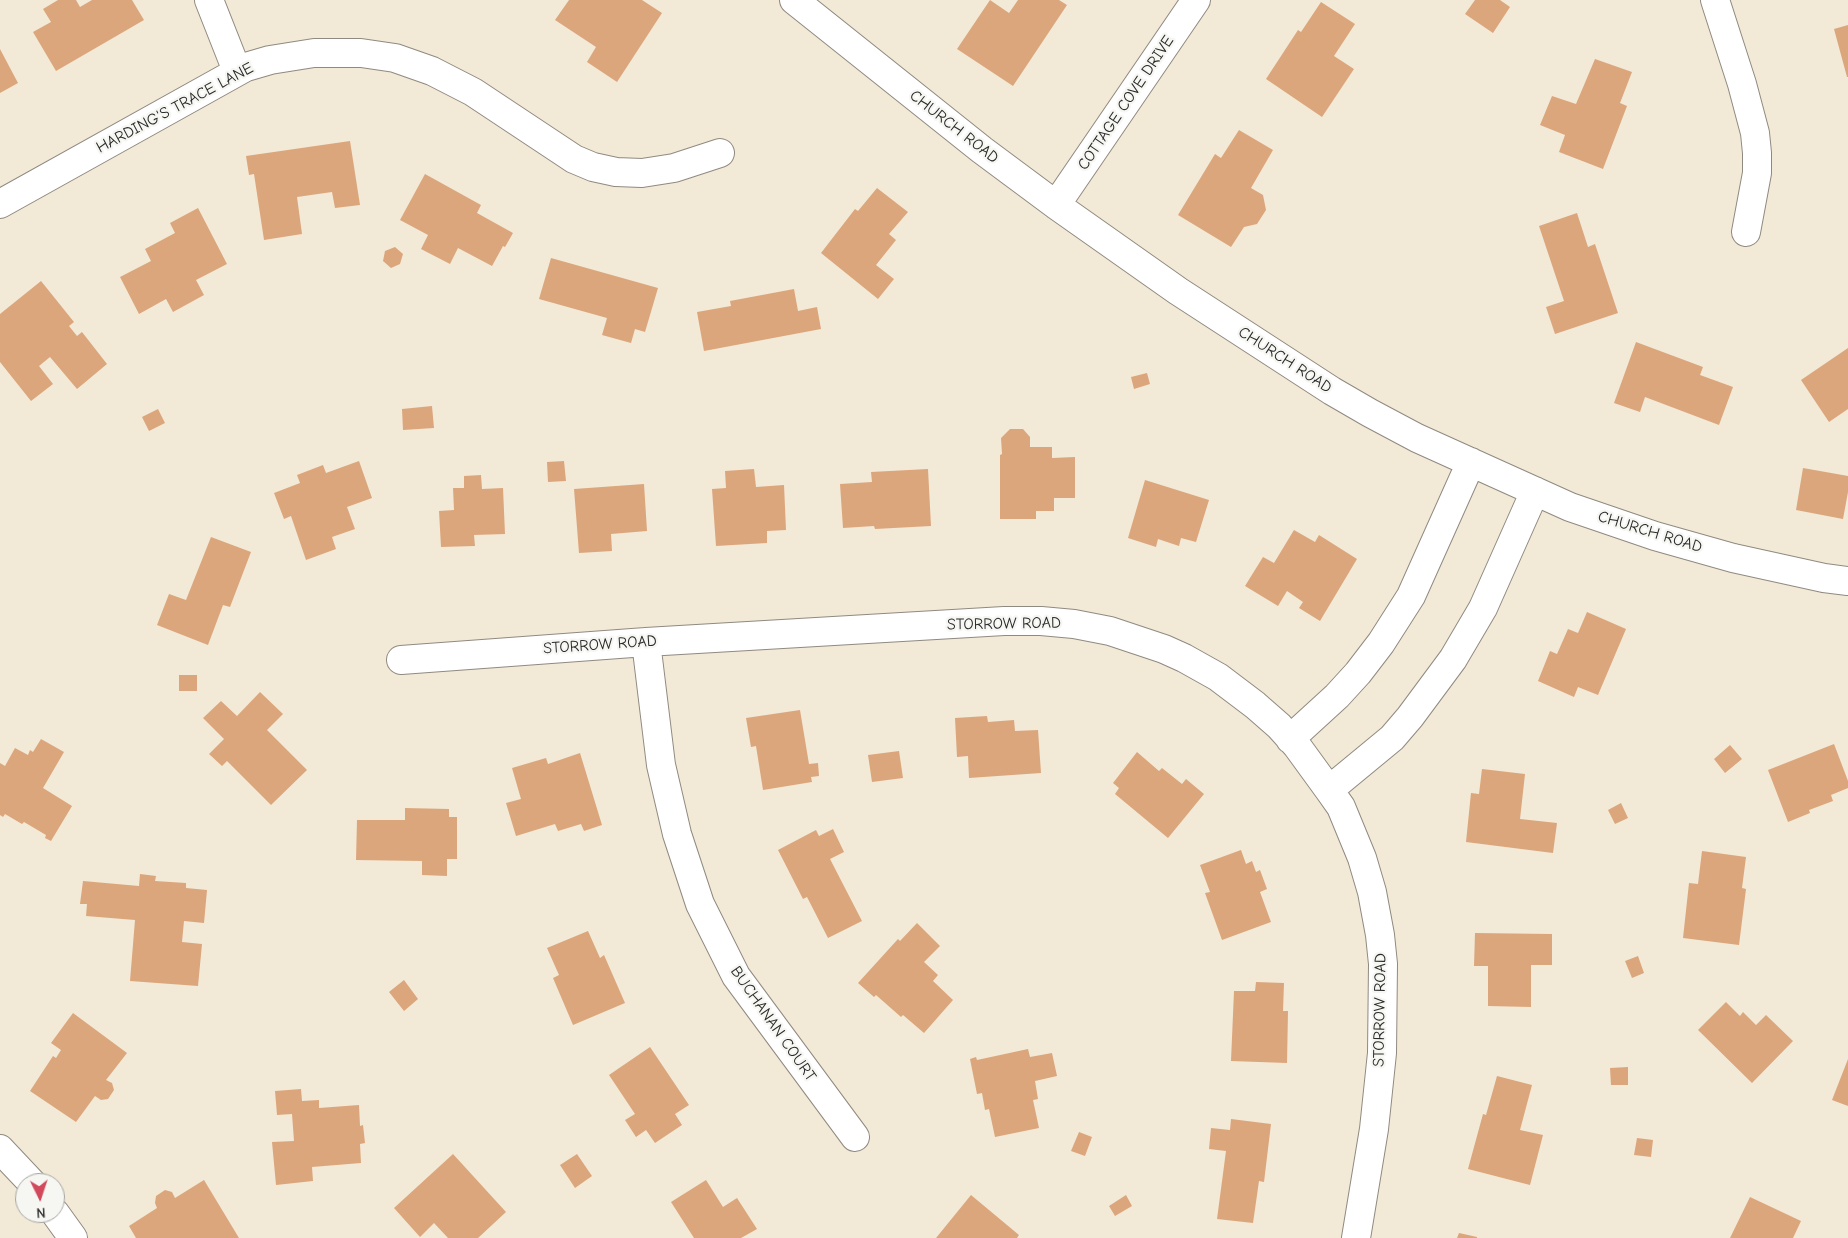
<!DOCTYPE html>
<html>
<head>
<meta charset="utf-8">
<style>
	body { margin:0 }
	#map { position:relative; width:1848px; height:1238px; overflow:hidden; background:#f3e9d7; font-family:"Comic Neue",sans-serif }
	canvas { display:block }
	.north { position:absolute; left:15px; top:1173px; width:50px; height:50px; box-sizing:border-box; background:#f6f6f2; border:1px solid #a5a5a2; border-radius:50%; rotate:176deg; font-size:14px; font-weight:700; line-height:20px; text-align:center; color:#2b2b2b }
	.north::after { content:''; display:block; margin:auto; width:18px; height:22px; background:#d1495b; clip-path:polygon(50% 0,100% 100%,50% 72%,0 100%) }
</style>
</head>
<body>
<div id="map">
<canvas width="1848" height="1238"></canvas>
<div class="north">N</div>
</div>
<script>
const c = document.querySelector('canvas').getContext('2d');
c.lineJoin = 'round';
function paint(path, color) { c.fillStyle = color; c.fill(path, 'evenodd'); }
const poly = rows => new Path2D(rows.map(r => 'M' + r).join(''));
function stroke(path, color, width, dash) { c.strokeStyle = color; c.lineWidth = width; c.lineCap = dash ? 'butt' : 'round'; c.setLineDash(dash || []); c.stroke(path); }
function write(font, color, halo, rows, align = 'center') {
  c.font = font + ' "Comic Neue",sans-serif'; c.lineWidth = 4.5; c.setLineDash([]); c.textBaseline = 'middle'; c.strokeStyle = halo; c.fillStyle = color; for (const [text, x, y, turn = 0] of rows) {
    c.save(); c.translate(x, y); c.rotate((+turn || 0) * Math.PI / 180); c.textAlign = isNaN(turn) ? turn : align; if (halo) c.strokeText(text, 0, 0); c.fillText(text, 0, 0); c.restore();
  }
}
paint(poly([
	[58,0,76,0,80,7,92,0,132,0,144,20,56,71,33,32,51,22,43,9],
	[569,0,642,0,662,13,617,82,587,62,596,47,555,20],
	[990,0,1009,13,1018,0,1059,0,1067,5,1013,86,957,49],
	[1475,0,1500,0,1510,7,1493,33,1465,14],
	[1321,2,1355,24,1334,56,1354,69,1322,117,1266,79,1298,30,1301,32],
	[1848,25,1848,77,1847,77,1834,29],
	[0,49,18,83,0,93],
	[1595,59,1632,72,1620,103,1627,106,1603,169,1559,152,1565,135,1540,125,1552,96,1576,104],
	[1239,130,1273,150,1251,188,1263,195,1266,210,1257,224,1244,227,1231,247,1178,215,1215,154,1221,158],
	[350,141,360,205,335,208,332,192,297,197,302,234,264,240,254,174,249,175,246,156],
	[425,174,481,205,477,213,513,233,505,247,503,246,492,266,458,248,450,264,421,249,428,235,400,220],
	[877,188,908,212,889,234,896,240,876,265,894,279,878,299,821,253,855,209,858,211],
	[198,208,227,264,196,280,204,295,173,312,166,299,139,314,120,277,151,261,145,249,175,233,170,223],
	[1577,213,1588,247,1595,244,1618,313,1555,334,1546,307,1564,301,1539,226],
	[395,247,403,254,400,264,391,268,383,261,385,251],
	[551,258,658,288,645,332,635,329,631,343,602,335,607,318,539,299],
	[41,281,74,322,69,326,77,336,82,332,107,364,77,389,50,357,39,366,53,384,31,401,0,362,0,314],
	[794,289,798,311,817,307,821,329,704,351,697,312,731,306,730,301],
	[1636,342,1703,367,1700,375,1733,387,1719,425,1645,397,1640,412,1614,403],
	[1848,348,1848,409,1829,422,1801,380],
	[1147,373,1150,384,1134,389,1131,377],
	[432,406,434,428,403,430,402,409],
	[158,409,165,423,149,431,142,417],
	[1010,429,1023,429,1030,437,1030,447,1052,447,1052,458,1075,457,1075,498,1054,498,1054,511,1036,511,1036,519,1000,519,1000,455,1002,454,1001,438],
	[359,461,372,498,347,507,355,529,332,537,336,549,306,560,291,516,284,519,274,493,300,483,297,475,323,465,326,473],
	[564,461,566,481,548,482,547,462],
	[1803,468,1848,476,1848,492,1843,519,1796,510],
	[754,469,756,487,784,485,786,530,767,531,767,543,716,546,712,489,726,488,725,471],
	[928,469,931,526,875,529,874,526,843,528,840,484,872,482,871,472],
	[481,475,482,489,503,488,505,534,474,535,475,546,441,547,439,511,454,510,453,488,464,488,464,476],
	[1145,480,1209,500,1196,542,1181,538,1179,546,1158,539,1156,547,1128,538],
	[644,484,647,531,611,534,612,551,579,553,574,489],
	[1294,530,1315,542,1319,535,1357,559,1320,621,1299,608,1303,602,1287,591,1278,606,1245,586,1263,557,1274,563],
	[211,537,251,552,230,607,223,605,208,645,157,625,169,594,186,600],
	[1587,612,1626,629,1598,695,1578,687,1574,697,1538,681,1550,651,1557,654,1568,629,1578,633],
	[179,675,197,675,197,691,179,691],
	[260,692,283,714,267,730,307,770,271,805,227,761,222,766,209,754,224,739,203,718,221,701,237,716],
	[800,710,809,764,818,763,819,776,811,777,812,782,763,790,756,746,751,747,746,718],
	[987,716,988,722,1014,720,1015,731,1038,730,1041,773,969,778,968,756,957,757,955,718],
	[41,739,64,752,43,788,72,806,51,841,45,838,46,835,24,822,22,824,5,814,3,817,0,815,0,763,5,766,15,748,28,755,30,750,33,752],
	[1834,744,1848,781,1848,788,1831,795,1833,801,1809,810,1810,813,1788,822,1768,770],
	[1730,745,1742,759,1725,773,1714,759],
	[899,751,903,778,872,782,868,755],
	[1137,752,1159,771,1162,768,1182,784,1186,779,1204,794,1168,838,1115,794,1119,788,1113,783],
	[580,753,602,825,584,831,581,824,558,831,555,824,516,836,506,803,521,799,512,768,546,758,548,764],
	[1482,769,1525,774,1520,819,1557,823,1553,853,1466,842,1471,793,1479,794],
	[1621,803,1628,818,1615,824,1608,810],
	[405,808,449,809,449,817,457,817,457,859,447,859,447,876,422,875,422,861,356,860,357,820,405,820],
	[833,829,844,852,830,859,862,921,828,938,807,897,803,899,778,850,816,830,819,836],
	[1241,850,1246,864,1252,861,1256,872,1260,870,1267,889,1260,892,1271,922,1222,940,1205,893,1210,892,1200,865],
	[1702,851,1746,857,1742,888,1746,889,1739,945,1683,938,1689,883,1698,884],
	[140,874,156,876,155,881,186,883,186,888,207,890,204,923,184,921,182,942,202,944,198,986,130,981,135,920,86,916,87,904,80,904,83,881,139,886],
	[917,923,940,946,924,962,938,975,933,981,953,1000,924,1033,903,1015,901,1017,876,995,874,997,858,983,898,939,900,941],
	[588,931,600,958,604,955,625,1003,573,1025,553,978,559,975,547,948],
	[1475,933,1552,934,1552,965,1531,965,1531,1007,1488,1006,1488,966,1474,966],
	[1638,956,1644,973,1632,978,1625,961],
	[404,980,418,999,404,1011,389,992],
	[1256,982,1284,983,1283,1011,1288,1011,1287,1063,1231,1061,1234,991,1255,991],
	[1726,1002,1740,1016,1743,1012,1756,1025,1766,1015,1793,1041,1752,1083,1698,1030],
	[73,1013,127,1053,106,1080,112,1083,114,1090,108,1099,101,1100,95,1096,76,1122,30,1091,53,1056,56,1058,61,1050,51,1043],
	[650,1047,689,1105,675,1114,682,1125,655,1143,646,1130,636,1137,625,1120,635,1114,609,1075],
	[1028,1049,1030,1057,1052,1053,1057,1076,1035,1081,1038,1099,1033,1100,1039,1128,995,1137,989,1109,985,1110,982,1093,977,1094,970,1059,976,1057,977,1060],
	[1848,1059,1848,1106,1832,1100],
	[1628,1067,1628,1085,1611,1085,1610,1068],
	[1497,1076,1532,1085,1520,1130,1543,1135,1530,1185,1468,1169,1483,1114,1486,1115],
	[301,1089,302,1101,319,1100,319,1108,359,1105,360,1126,363,1125,365,1143,360,1144,361,1163,312,1167,313,1181,276,1185,272,1142,294,1141,292,1114,277,1115,275,1091],
	[1231,1119,1271,1124,1264,1182,1259,1181,1253,1223,1217,1219,1226,1151,1209,1149,1211,1128,1230,1130],
	[1079,1132,1092,1137,1085,1156,1071,1151],
	[1637,1138,1653,1140,1651,1157,1634,1155],
	[453,1154,506,1212,478,1238,448,1238,434,1223,420,1237,394,1208],
	[577,1154,592,1176,575,1188,560,1165],
	[204,1180,239,1238,136,1238,129,1226,157,1208,155,1203,156,1196,165,1190,172,1192,175,1198],
	[706,1180,723,1207,737,1198,757,1229,741,1238,694,1238,671,1202],
	[971,1195,1019,1235,1017,1238,936,1238],
	[1126,1195,1132,1206,1115,1216,1109,1206],
	[1750,1197,1801,1221,1793,1238,1730,1238],
	[1459,1233,1477,1237,1477,1238,1457,1238]
]), '#dba67c');
const minor = poly([
	[209,0,237,71],
	[794,0,982,150,1056,205,1178,291,1332,391,1370,413,1417,438,1570,507,1655,536,1733,558,1824,578,1848,581],
	[1715,0,1742,84,1755,133,1757,153,1757,173,1746,232],
	[0,204,246,67,270,60,314,53,361,53,395,58,432,71,473,92,574,159,593,167,616,172,642,173,674,168,720,153],
	[1056,205,1196,0],
	[646,642,661,765,677,834,700,904,736,976,855,1137],
	[401,660,646,642,1004,621,1041,621,1074,624,1110,631,1164,649,1184,658,1218,677,1255,705,1279,726,1297,746,1329,790,1341,807,1362,858,1372,892,1380,935,1383,964,1382,1053,1374,1129,1356,1238],
	[1290,739,1337,696,1358,673,1381,643,1411,596,1471,462],
	[1329,790,1392,738,1410,717,1453,659,1483,608,1535,491],
	[0,1149,32,1183],
	[55,1213,73,1238]
]);
stroke(minor, '#8f8a81', 30);
stroke(minor, '#fff', 28);
write('16px', '#2b2b2b', '#f6f6f2', [
	["COTTAGE COVE DRIVE",1126,103,-56],
	["HARDING'S TRACE LANE",175,108,-28],
	["CHURCH ROAD",954,127,38],
	["CHURCH ROAD",1285,360,33],
	["CHURCH ROAD",1650,532,17],
	["STORROW ROAD",1004,624,-1],
	["STORROW ROAD",600,645,-4],
	["STORROW ROAD",1380,1010,-89],
	["BUCHANAN COURT",773,1024,55]
]);
</script>
</body>
</html>
